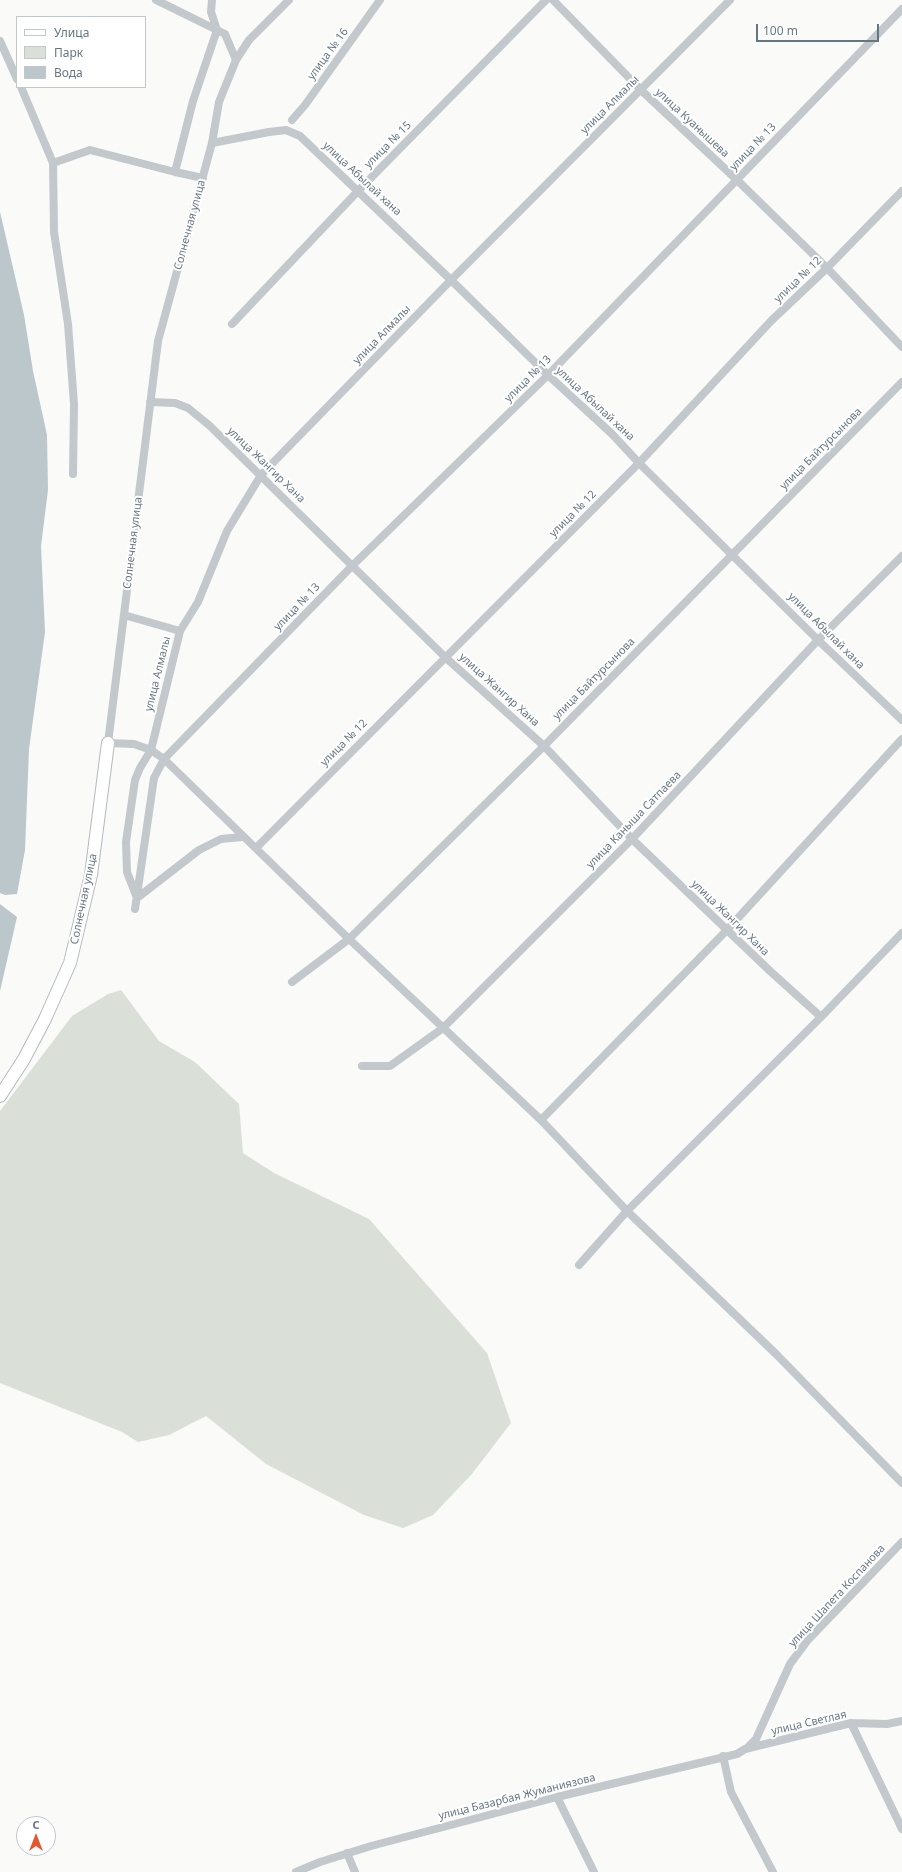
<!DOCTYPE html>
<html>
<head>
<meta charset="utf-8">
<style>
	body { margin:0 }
	#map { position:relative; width:902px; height:1872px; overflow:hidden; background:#fafaf8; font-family:"Noto Sans",sans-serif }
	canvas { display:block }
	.legend { position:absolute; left:16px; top:16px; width:130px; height:72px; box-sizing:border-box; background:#fff; border:1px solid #c1c8cd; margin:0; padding:5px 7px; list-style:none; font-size:12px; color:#657683 }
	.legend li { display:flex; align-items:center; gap:8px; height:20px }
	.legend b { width:20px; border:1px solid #c1c8cd }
	.north { position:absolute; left:16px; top:1816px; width:40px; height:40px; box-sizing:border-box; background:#fff; border:1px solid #c1c8cd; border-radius:50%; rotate:0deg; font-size:11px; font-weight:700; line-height:16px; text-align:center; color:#657683 }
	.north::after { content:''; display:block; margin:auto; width:14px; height:18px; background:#e4572e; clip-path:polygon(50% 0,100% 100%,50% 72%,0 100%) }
	.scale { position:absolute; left:756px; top:24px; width:123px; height:18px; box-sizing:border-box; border:2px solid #657683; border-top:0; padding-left:5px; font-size:12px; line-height:14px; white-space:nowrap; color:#657683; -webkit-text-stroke:3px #fff; paint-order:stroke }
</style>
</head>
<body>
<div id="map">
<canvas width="902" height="1872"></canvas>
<ul class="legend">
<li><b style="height:5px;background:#fff"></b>Улица</li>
<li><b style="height:11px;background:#dadfd7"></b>Парк</li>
<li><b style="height:11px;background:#bbc7cb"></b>Вода</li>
</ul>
<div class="north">С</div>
<div class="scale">100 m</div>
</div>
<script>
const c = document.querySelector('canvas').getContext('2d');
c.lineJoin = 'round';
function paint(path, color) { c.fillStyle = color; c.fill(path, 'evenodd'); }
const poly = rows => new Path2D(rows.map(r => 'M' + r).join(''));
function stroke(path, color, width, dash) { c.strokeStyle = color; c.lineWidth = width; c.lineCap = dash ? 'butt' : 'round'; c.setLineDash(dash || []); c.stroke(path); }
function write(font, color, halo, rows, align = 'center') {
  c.font = font + ' "Noto Sans",sans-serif'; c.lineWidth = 4; c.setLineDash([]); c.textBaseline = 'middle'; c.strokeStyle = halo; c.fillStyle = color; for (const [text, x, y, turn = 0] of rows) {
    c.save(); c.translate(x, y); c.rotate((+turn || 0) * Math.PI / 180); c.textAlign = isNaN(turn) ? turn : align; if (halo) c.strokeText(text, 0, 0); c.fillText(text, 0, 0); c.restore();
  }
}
paint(poly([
	[121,990,159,1041,195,1062,239,1104,243,1153,274,1173,369,1219,487,1353,511,1423,471,1475,433,1515,403,1528,364,1515,266,1464,206,1416,169,1435,138,1442,122,1432,0,1383,0,1111,72,1016,108,994]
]), '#dadfd7');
paint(poly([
	[0,212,24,315,33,371,47,435,48,490,41,546,45,632,29,749,25,850,17,894,5,895,0,893],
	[0,904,17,917,0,991]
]), '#bbc7cb');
const secondary = poly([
	[0,1096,24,1059,45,1019,70,963,91,875,108,743]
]);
stroke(secondary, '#b3babf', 14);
stroke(poly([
	[156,0,225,34,236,60],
	[289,0,249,40,236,60,219,102,212,143,158,341,108,743,134,744,151,750,164,759,349,939,541,1120,627,1211,776,1354,902,1483],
	[553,0,641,90,737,180,827,268,902,347],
	[0,41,17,79],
	[21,87,53,163,90,150,175,172,193,101,217,30,211,12,212,0],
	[292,120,305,105,380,0],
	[212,143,269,132,286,130,300,136,451,280,548,375,612,434,639,463,818,640,902,720],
	[53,163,54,232,68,324,74,404,73,474],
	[175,172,203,178],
	[232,324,358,191,546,0],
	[150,402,175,403,188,408,210,426,445,657,544,746,632,839,770,971,821,1017],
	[124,615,180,631],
	[242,837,221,839,199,850,137,898,127,872,126,842,135,780,140,768,151,750,180,631,198,602,227,531,261,475,451,280,730,0],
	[256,848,639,463,771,321,827,268,902,191],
	[135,909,154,778,164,759,353,565,548,375,902,9],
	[292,982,349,939,544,746,902,382],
	[362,1066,390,1066,443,1028,632,839,818,640,902,556],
	[541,1120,727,930,902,739],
	[579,1265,627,1211,821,1017,902,933],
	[851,1723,902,1829],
	[746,1749,756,1739,790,1664,807,1641,902,1542],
	[723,1756,731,1792,773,1872],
	[557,1797,594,1872],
	[347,1853,355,1872],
	[296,1872,320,1862,371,1846,557,1797,737,1754,745,1749,851,1723,887,1724,902,1721]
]), '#c3c8cc', 8);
stroke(secondary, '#fff', 12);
write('11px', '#657683', '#fff', [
	["улица № 16",328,54,-54],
	["улица Алмалы",610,105,-45],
	["улица Куанышева",692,123,43],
	["улица № 15",388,145,-45],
	["улица № 13",753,147,-46],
	["улица Абылай хана",362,179,43],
	["Солнечная улица",190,225,-75],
	["улица № 12",798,280,-44],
	["улица Алмалы",382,335,-46],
	["улица № 13",528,379,-45],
	["улица Абылай хана",595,404,43],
	["улица Байтурсынова",821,449,-45],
	["улица Жангир Хана",266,465,44],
	["улица № 12",573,514,-45],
	["Солнечная улица",133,543,-83],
	["улица № 13",297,607,-46],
	["улица Абылай хана",826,631,45],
	["улица Алмалы",158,674,-76],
	["улица Байтурсынова",594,679,-45],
	["улица Жангир Хана",499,690,42],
	["улица № 12",344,743,-45],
	["улица Каныша Сатпаева",634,820,-46],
	["Солнечная улица",84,899,-78],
	["улица Жангир Хана",730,918,44],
	["улица Шапета Коспанова",837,1596,-47],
	["улица Светлая",809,1723,-13],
	["улица Базарбая Жуманиязова",517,1797,-14]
]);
</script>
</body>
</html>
